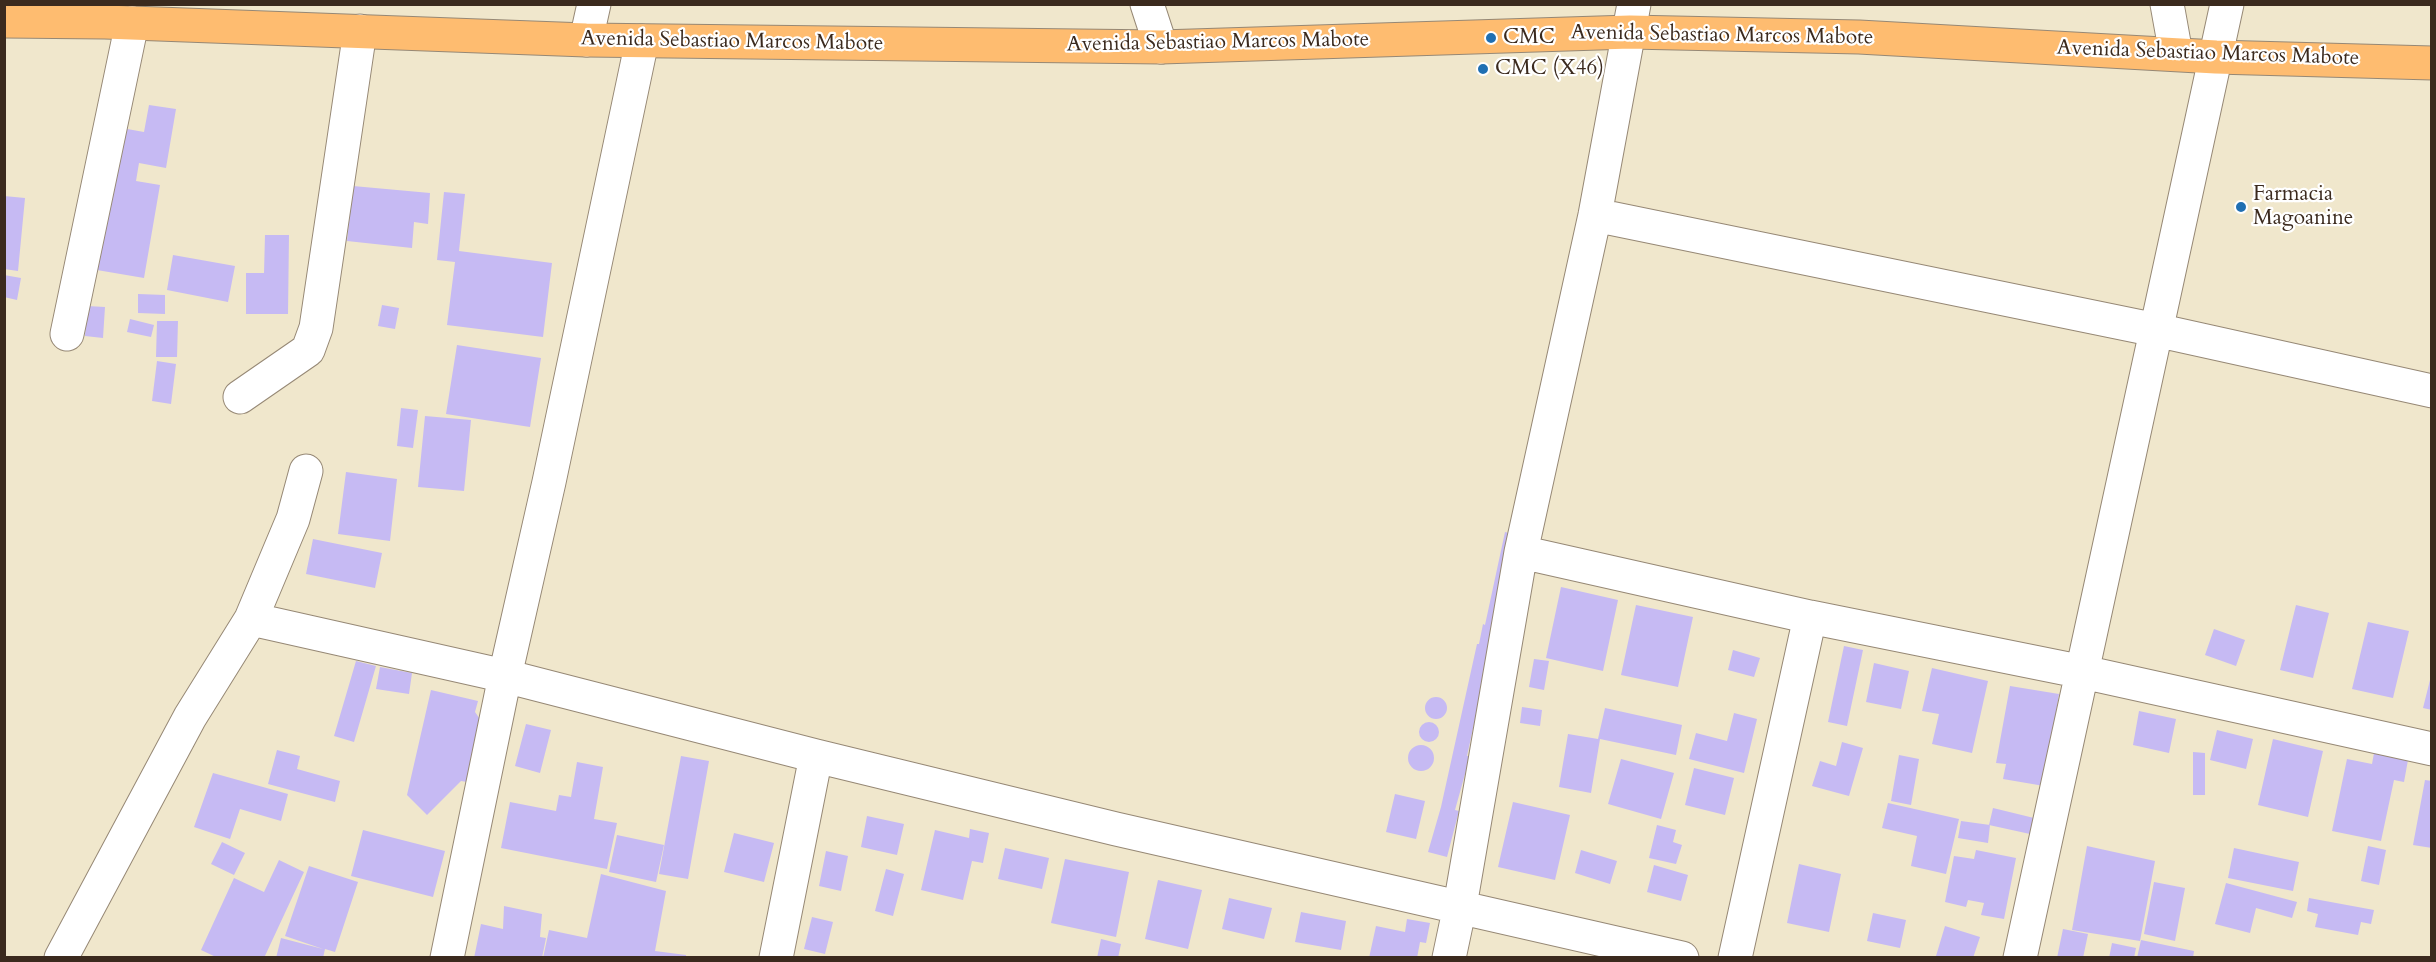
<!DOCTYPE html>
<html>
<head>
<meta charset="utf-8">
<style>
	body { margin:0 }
	#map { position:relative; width:2436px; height:962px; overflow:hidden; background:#f0e7cc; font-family:Cardo,serif }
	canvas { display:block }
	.frame { position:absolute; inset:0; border:6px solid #3b2a1e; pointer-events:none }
</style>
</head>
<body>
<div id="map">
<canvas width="2436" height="962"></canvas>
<div class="frame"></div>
</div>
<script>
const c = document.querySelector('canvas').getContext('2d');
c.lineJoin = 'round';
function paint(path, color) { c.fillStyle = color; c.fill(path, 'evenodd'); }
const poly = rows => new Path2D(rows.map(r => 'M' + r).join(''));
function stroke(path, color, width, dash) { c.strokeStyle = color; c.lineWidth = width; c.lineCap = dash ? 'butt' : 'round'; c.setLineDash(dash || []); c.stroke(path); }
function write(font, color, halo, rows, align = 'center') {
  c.font = font + ' Cardo,serif'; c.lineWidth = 4.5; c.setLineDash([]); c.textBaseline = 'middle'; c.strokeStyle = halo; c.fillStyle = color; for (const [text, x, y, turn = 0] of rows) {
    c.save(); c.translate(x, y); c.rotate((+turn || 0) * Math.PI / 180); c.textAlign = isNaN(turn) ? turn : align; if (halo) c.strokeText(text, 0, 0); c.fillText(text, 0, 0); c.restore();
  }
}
paint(poly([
	[149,105,176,109,166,168,139,163,136,181,160,185,144,278,91,269,116,127,144,132],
	[353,186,430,193,428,224,414,222,412,248,347,241],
	[444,192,465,194,459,251,552,263,543,337,447,325,455,262,437,260],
	[4,196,25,198,18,271,4,269],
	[265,235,289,235,288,314,246,314,246,273,264,273],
	[173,255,235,266,228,302,167,290],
	[4,275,21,278,17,300,4,297],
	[138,294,165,295,165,314,138,313],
	[382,305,399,308,395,329,378,326],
	[87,306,105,307,103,338,85,336],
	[130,319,154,325,151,337,127,332],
	[157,321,178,321,177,357,156,357],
	[457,345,541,358,530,427,446,414],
	[157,361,176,364,171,404,152,401],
	[401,408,418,410,413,448,397,446],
	[425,416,471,420,464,491,418,487],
	[346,472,397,479,390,541,338,534],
	[1505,532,1520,536,1486,669,1467,756,1470,756,1455,810,1459,811,1447,857,1428,852,1441,807,1477,644,1479,644,1483,624,1485,625],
	[313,539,382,553,375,588,306,574],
	[1561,587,1618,600,1603,671,1546,658],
	[1636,605,1693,617,1678,687,1621,675],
	[2296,605,2329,613,2313,678,2280,670],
	[2368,622,2409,631,2393,698,2352,689],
	[2214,629,2245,640,2236,666,2205,655],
	[1844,646,1863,650,1847,726,1828,722],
	[1733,650,1760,658,1754,677,1728,670],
	[1534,659,1549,661,1544,690,1529,687],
	[356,661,376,666,354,742,334,736],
	[1874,663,1909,671,1901,709,1866,702],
	[380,667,412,673,409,694,376,689],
	[1932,668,1988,681,1972,753,1932,744,1939,714,1922,711],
	[2431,676,2432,676,2432,710,2423,708],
	[2010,686,2059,694,2044,786,2003,779,2006,764,1996,763],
	[431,690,478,701,475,712,484,725,467,782,461,781,427,815,407,795],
	'1425 708a11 11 0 1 1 22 0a11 11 0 1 1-22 0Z',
	[1522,707,1542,710,1540,726,1520,723],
	[1605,708,1682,725,1676,755,1600,739,1591,793,1559,787,1568,734,1598,739],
	[2139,711,2176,719,2169,753,2133,745],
	[1734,713,1757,719,1744,773,1689,759,1696,733,1727,741],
	'1419 732a10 10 0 1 1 20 0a10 10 0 1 1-20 0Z',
	[526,724,551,730,540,773,515,766],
	[2217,730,2253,739,2246,769,2210,760],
	[2273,739,2323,751,2308,817,2258,805],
	[1842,742,1863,748,1849,796,1812,786,1820,761,1836,766],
	'1408 758a13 13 0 1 1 26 0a13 13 0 1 1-26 0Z',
	[277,750,300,756,297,769,340,781,335,802,268,784],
	[2193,752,2205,753,2205,795,2193,795],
	[2374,753,2408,760,2404,782,2394,780,2381,841,2332,831,2347,759,2372,764],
	[1899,755,1919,759,1911,805,1891,801],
	[681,756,709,761,688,879,659,874],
	[1621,759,1674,773,1661,819,1608,804],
	[577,762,603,767,594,819,617,823,607,869,501,848,510,802,556,811,559,795,571,797],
	[1694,768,1734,778,1725,815,1685,805],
	[213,773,288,794,281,821,240,809,230,839,194,827],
	[2425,780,2432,781,2432,848,2413,845],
	[1395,794,1425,801,1416,839,1386,832],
	[1513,802,1570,815,1555,880,1498,867],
	[1888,803,1959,819,1946,874,1911,866,1917,836,1882,828],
	[1993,808,2034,818,2030,834,1989,825],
	[867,816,904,824,897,855,861,847],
	[1961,821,1990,825,1988,843,1958,838],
	[1657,825,1676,830,1673,842,1682,845,1676,864,1649,858],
	[970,829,989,833,983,863,972,861,963,900,921,890,935,830,969,838],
	[363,830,445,851,433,897,351,876],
	[734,833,774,843,764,882,724,872],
	[617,835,664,845,656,882,609,872],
	[222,842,245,853,234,875,211,864],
	[2087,846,2155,861,2140,941,2072,930],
	[2368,846,2386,850,2379,885,2361,881],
	[1005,848,1049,858,1042,889,998,879],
	[2234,848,2299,862,2293,891,2228,878],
	[1581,850,1617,861,1610,884,1575,873],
	[1976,850,2016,858,2004,919,1981,915,1984,903,1968,900,1966,907,1945,902,1954,856,1974,859],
	[826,851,848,856,841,891,819,886],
	[1065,859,1129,872,1116,937,1051,923],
	[279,860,304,872,264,958,218,958,201,950,234,878,264,892],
	[1799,864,1841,874,1829,932,1787,923],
	[1654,865,1688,875,1681,901,1647,892],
	[309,866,358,882,335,952,325,949,323,958,276,958,281,938,323,949,285,936],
	[886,869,904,874,893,916,875,911],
	[601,874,666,891,655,951,686,955,686,958,543,958,549,930,587,938],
	[1158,880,1202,890,1188,949,1145,939],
	[2154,882,2185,888,2175,941,2144,934],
	[2226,883,2297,902,2292,918,2256,908,2250,933,2215,924],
	[1229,898,1272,908,1264,939,1222,929],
	[2309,898,2374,910,2371,924,2361,922,2358,935,2315,927,2318,914,2307,911],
	[504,906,542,914,540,937,546,938,542,958,474,958,481,924,503,929],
	[1301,912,1346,921,1341,950,1295,942],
	[1873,913,1906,920,1900,948,1867,941],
	[812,917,833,922,825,954,804,949],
	[1407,919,1430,923,1426,943,1420,942,1417,958,1369,958,1376,926,1405,932],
	[1945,926,1980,937,1973,958,1936,956],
	[2063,929,2088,934,2083,958,2057,958],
	[1101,939,1121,944,1118,958,1097,958],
	[2141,940,2194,951,2193,958,2137,958],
	[2112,943,2136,948,2134,958,2109,958]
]), '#c6baf3');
const minor = poly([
	[1147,4,1161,47],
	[2167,4,2176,54],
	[586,40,594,4],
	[1595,215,2156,330,2432,391],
	[67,334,132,23],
	[240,397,308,350,316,328,360,31],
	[1521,552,1810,617,2083,672,2432,749],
	[251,619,505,676,816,756,1116,829,1682,958],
	[61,958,190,717,251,619,293,519,306,471],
	[447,958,505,676,549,482,642,41],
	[776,958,816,756],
	[1449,958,1460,906,1521,552,1595,215,1634,4],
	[1735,958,1810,617],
	[2020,958,2227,4]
]);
const major = poly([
	[4,21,105,22,586,40,1161,47,1630,32,1859,37,2216,57,2432,63]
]);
stroke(minor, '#968875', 35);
stroke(major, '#968875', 35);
stroke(minor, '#fff', 33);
stroke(major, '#febc70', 33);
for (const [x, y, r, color] of [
	[1491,38,6,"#1f6fb2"],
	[1483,69,6,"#1f6fb2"],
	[2241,207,6,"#1f6fb2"]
]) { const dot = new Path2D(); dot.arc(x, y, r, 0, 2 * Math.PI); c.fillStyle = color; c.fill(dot); stroke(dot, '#fff', 2); }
write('21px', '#3b2a1e', '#fff', [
	["Avenida Sebastiao Marcos Mabote",1722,36,1],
	["Avenida Sebastiao Marcos Mabote",732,42,1],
	["Avenida Sebastiao Marcos Mabote",1218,43,-1],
	["Avenida Sebastiao Marcos Mabote",2208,54,2]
]);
write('21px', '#3b2a1e', '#fff', [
	["CMC",1503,38],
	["CMC (X46)",1495,69],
	["Farmacia",2253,195],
	["Magoanine",2253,219]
], 'left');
</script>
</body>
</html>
